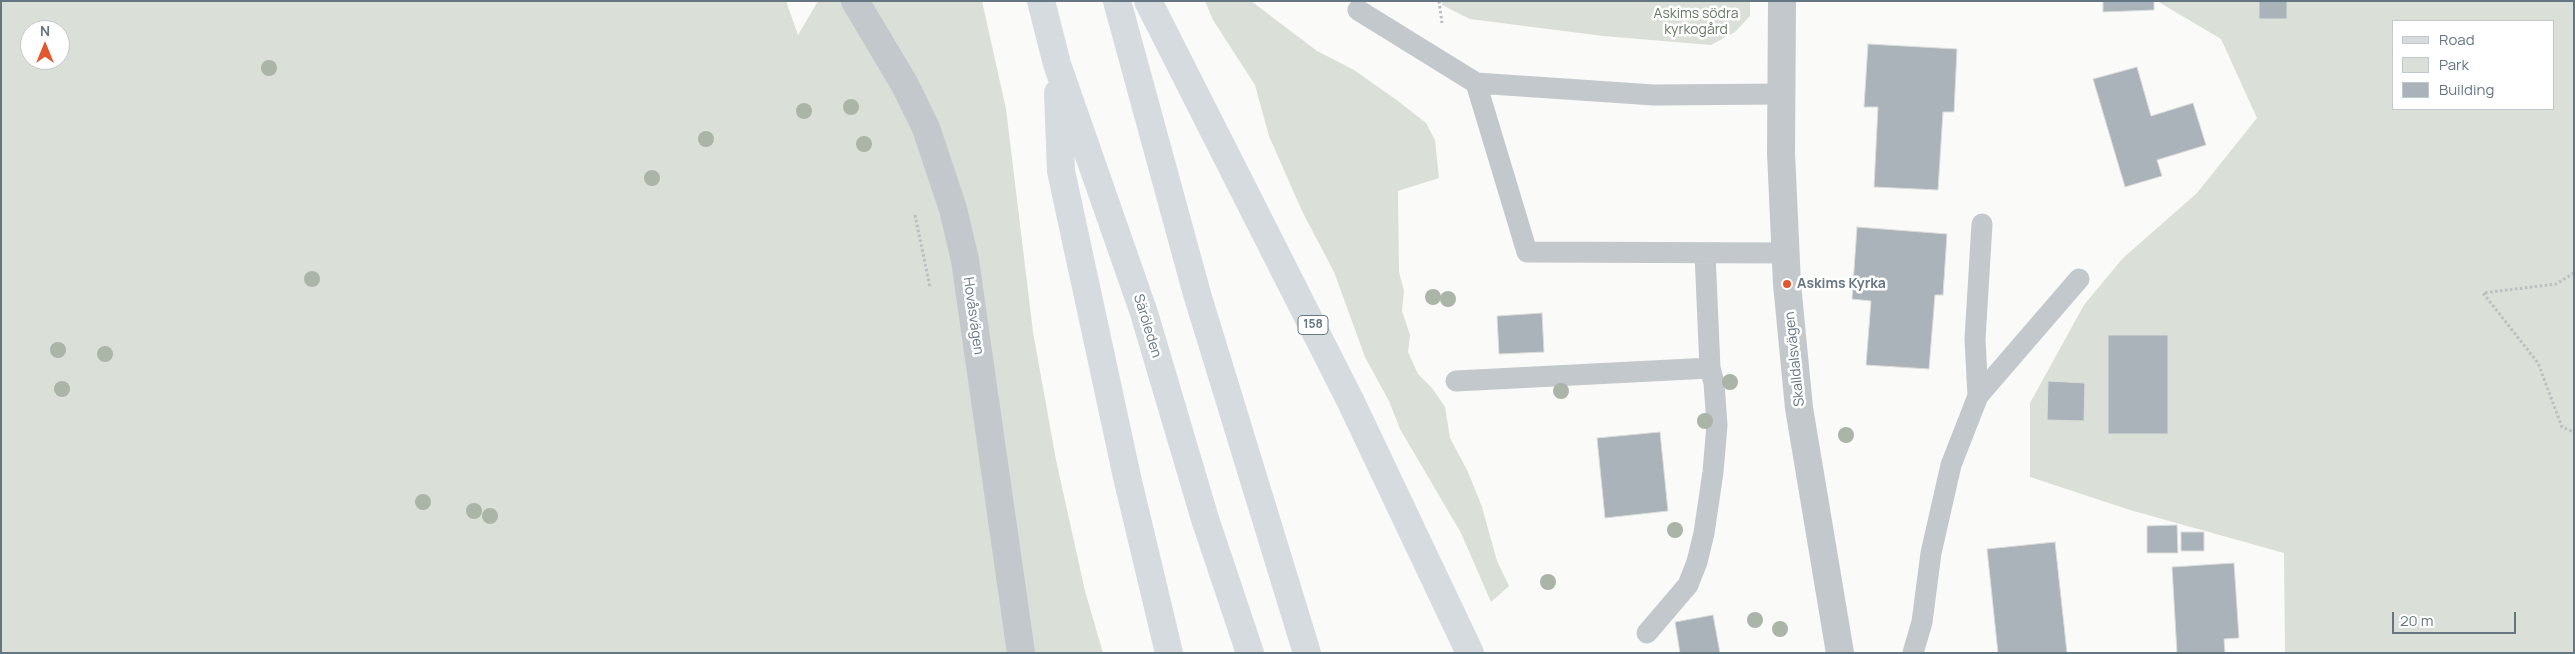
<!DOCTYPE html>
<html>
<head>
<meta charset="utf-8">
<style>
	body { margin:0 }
	#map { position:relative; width:2575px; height:654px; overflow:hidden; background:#fafaf8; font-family:Manrope,sans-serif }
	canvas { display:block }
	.frame { position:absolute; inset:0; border:2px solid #657683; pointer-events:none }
	.legend { position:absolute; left:2392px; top:20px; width:162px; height:90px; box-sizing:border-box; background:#fff; border:1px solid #c1c8cd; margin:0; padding:6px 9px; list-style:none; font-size:15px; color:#657683 }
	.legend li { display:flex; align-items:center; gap:10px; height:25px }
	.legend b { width:25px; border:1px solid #c1c8cd }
	.north { position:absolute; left:20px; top:20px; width:50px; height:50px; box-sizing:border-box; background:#fff; border:1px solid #c1c8cd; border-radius:50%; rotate:0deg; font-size:14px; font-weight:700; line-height:20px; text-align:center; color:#657683 }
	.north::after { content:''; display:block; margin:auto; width:18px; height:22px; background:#e4572e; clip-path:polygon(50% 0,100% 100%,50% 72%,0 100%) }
	.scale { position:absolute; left:2392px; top:612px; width:124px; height:22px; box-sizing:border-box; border:2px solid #657683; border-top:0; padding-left:6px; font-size:15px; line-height:18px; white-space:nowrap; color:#657683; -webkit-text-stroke:4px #fff; paint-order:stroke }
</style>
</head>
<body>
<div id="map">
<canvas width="2575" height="654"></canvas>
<div class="frame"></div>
<ul class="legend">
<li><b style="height:6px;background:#d6dbdf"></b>Road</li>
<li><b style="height:14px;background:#dadfd7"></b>Park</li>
<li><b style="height:14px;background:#aab3b9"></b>Building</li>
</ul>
<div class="north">N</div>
<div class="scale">20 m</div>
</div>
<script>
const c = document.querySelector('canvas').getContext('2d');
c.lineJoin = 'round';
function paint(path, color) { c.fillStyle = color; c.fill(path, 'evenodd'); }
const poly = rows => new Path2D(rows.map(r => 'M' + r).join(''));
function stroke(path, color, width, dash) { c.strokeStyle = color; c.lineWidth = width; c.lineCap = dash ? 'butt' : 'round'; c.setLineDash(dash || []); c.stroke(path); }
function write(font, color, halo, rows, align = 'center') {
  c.font = font + ' Manrope,sans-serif'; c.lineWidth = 5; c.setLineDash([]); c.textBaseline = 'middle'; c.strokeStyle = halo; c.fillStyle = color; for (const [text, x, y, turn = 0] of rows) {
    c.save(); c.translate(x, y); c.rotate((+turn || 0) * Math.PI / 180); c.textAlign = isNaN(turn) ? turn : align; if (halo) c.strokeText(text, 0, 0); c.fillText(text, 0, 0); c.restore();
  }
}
paint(poly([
	[1,1,786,1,798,35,818,1,982,1,1006,109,1033,332,1056,460,1085,591,1103,653,1,653],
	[30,30,60,30,60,60,30,60],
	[1205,1,1251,1,1317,51,1354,70,1398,101,1426,123,1435,140,1439,178,1398,191,1399,272,1404,291,1402,311,1410,335,1408,352,1418,374,1432,388,1445,407,1450,438,1468,472,1482,507,1497,561,1509,586,1491,602,1461,533,1400,429,1389,401,1365,357,1334,272,1302,211,1269,136,1255,85,1213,20],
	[1442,1,1750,1,1750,16,1735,32,1711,45,1603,36,1470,19,1442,5],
	[2157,1,2574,1,2574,653,2285,653,2284,553,2130,510,2030,477,2030,403,2084,305,2122,259,2197,193,2257,118,2221,39],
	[2394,21,2554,21,2554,109,2394,109]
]), '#dadfd7');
const building = poly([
	[2103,1,2154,1,2154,10,2103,12,2103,1],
	[2259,1,2287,1,2287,19,2259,19,2259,1],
	[1868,44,1957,49,1954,112,1943,112,1938,190,1874,187,1878,107,1864,107,1868,44],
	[2137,67,2151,116,2193,103,2206,145,2157,160,2162,176,2125,187,2093,79,2137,67],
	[1857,227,1947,234,1943,295,1935,295,1929,369,1866,365,1871,301,1852,299,1857,227],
	[1542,313,1544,352,1499,354,1497,316,1542,313],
	[2108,335,2168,335,2168,434,2108,434,2108,335],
	[2048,381,2085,383,2084,421,2047,420,2048,381],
	[1660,432,1668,511,1605,518,1597,438,1660,432],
	[2177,525,2178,553,2147,553,2147,526,2177,525],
	[2181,532,2204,532,2204,551,2181,551,2181,532],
	[2055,542,2067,653,1998,653,1987,549,2055,542],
	[2234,563,2239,638,2224,639,2225,653,2177,653,2172,567,2234,563],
	[1713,615,1720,653,1680,653,1675,622,1713,615]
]);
paint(building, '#aab3b9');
stroke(building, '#dcdcda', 1);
stroke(poly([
	[1439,1,1442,23],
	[915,215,930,287],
	[2574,273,2556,284,2483,293,2538,363,2562,427,2574,432]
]), '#bbbfc2', 3, [2.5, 2.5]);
stroke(poly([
	[1358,10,1476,83,1654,95,1781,94],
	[1476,83,1527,252,1786,253],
	[1456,381,1710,368],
	[1978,396,1975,339,1982,224],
	[1647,633,1688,585,1697,562,1704,533,1713,472,1717,425,1714,383,1710,368,1705,254],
	[1913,653,1922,622,1931,553,1951,465,1978,396,2079,279]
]), '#c3c8cc', 21);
stroke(poly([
	[855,1,905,85,926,128,953,209,965,260,1021,653],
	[1782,1,1781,153,1787,284,1799,408,1840,653]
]), '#c3c8cc', 28);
stroke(poly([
	[1041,1,1057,64,1144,313,1205,519,1250,653],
	[1117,1,1197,294,1307,653],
	[1148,1,1351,402,1470,653],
	[1058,93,1061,171,1127,477,1169,653]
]), '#d6dbdf', 28);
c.fillStyle = '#aab4a7';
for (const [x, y] of [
	[269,68],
	[851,107],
	[804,111],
	[706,139],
	[864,144],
	[652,178],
	[312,279],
	[1433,297],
	[1448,299],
	[58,350],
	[105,354],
	[1730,382],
	[62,389],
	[1561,391],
	[1705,421],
	[1846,435],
	[423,502],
	[474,511],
	[490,516],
	[1675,530],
	[1548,582],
	[1755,620],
	[1780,629]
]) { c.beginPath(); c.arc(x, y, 8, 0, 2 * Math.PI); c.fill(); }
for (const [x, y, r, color] of [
	[1787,284,5,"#e4572e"]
]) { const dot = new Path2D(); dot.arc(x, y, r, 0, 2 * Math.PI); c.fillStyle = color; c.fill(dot); stroke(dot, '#fff', 2); }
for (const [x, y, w] of [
	[1313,325,30]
]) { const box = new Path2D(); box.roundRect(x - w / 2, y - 9.5, w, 19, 4); c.fillStyle = '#fff'; c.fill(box); stroke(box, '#657683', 1); }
write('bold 12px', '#657683', null, [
	["158",1313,325]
]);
write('14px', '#687a64', '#fff', [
	["Askims södra",1696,14],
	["kyrkogård",1696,30]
]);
write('bold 14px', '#657683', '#fff', [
	["Askims Kyrka",1797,284]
], 'left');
write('14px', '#657683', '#fff', [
	["Hovåsvägen",973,316,82],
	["Säröleden",1147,326,73],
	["Skalldalsvägen",1795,359,-96]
]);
</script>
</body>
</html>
